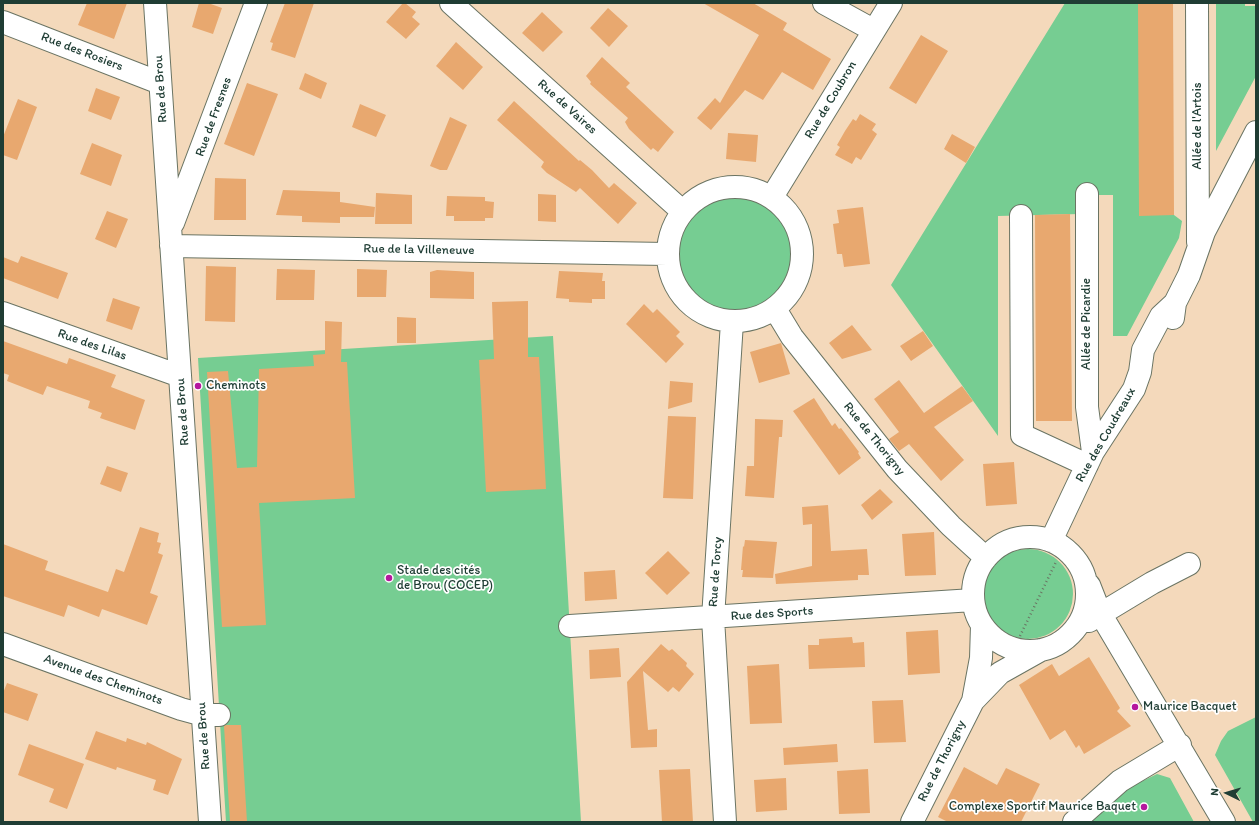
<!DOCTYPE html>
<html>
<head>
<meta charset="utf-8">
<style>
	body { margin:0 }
	#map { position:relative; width:1259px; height:825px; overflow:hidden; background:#f4d9bb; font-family:Itim,sans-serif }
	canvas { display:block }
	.frame { position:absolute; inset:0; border:4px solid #1f3d34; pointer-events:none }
	.north { position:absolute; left:1207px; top:773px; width:40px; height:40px; -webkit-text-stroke:3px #fff; paint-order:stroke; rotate:275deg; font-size:11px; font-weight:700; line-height:16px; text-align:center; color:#1f3d34 }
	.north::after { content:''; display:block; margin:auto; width:14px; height:18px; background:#1f3d34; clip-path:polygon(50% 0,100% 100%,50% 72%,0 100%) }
</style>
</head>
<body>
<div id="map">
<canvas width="1259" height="825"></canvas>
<div class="frame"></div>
<div class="north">N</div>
</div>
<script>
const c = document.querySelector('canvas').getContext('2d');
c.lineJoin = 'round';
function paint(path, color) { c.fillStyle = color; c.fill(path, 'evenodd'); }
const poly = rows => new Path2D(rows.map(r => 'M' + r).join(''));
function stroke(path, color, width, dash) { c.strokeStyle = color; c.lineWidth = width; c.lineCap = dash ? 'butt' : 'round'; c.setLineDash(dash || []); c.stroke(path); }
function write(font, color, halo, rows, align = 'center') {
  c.font = font + ' Itim,sans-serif'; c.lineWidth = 3.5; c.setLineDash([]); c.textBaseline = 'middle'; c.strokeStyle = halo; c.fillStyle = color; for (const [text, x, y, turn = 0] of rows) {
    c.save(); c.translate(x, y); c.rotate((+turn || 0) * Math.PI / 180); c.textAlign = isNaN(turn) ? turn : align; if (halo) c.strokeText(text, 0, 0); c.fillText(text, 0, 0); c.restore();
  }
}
paint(poly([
	[1065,3,1138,3,1174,215,1182,221,1179,238,1127,336,1113,336,1113,195,1080,195,1080,214,998,216,998,436,891,285],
	[1216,3,1245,3,1245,6,1256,6,1256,76,1216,151],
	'677 253a59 59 0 1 1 118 0a59 59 0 1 1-118 0Z',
	[553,336,581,822,226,822,198,358],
	'983 594a45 45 0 1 1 90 0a45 45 0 1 1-90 0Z',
	[1256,717,1256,822,1253,822,1215,755,1221,741,1228,731],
	[1157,774,1170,778,1194,822,1082,822,1122,791]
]), '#76cd92');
paint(poly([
	[87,3,127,3,114,39,78,25],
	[199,3,208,3,222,8,213,34,192,27],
	[285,3,314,3,295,58,271,50,273,43,270,42],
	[403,3,405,3,416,12,412,17,420,24,406,39,386,22],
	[703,3,753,3,787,23,783,30,831,59,813,90,782,72,763,100,745,90,711,130,697,118,715,98,720,103,759,35],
	[1138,3,1173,3,1174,215,1139,216],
	[608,8,628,26,609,47,590,28],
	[542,12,563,32,543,52,522,33],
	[921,35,948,51,916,104,889,88],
	[456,42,483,67,463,90,436,66],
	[602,57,630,83,626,87,674,132,658,152,653,148,651,150,629,129,625,122,628,118,590,84,591,82,586,76],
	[305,73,327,83,321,99,299,89],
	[247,83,278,94,254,156,224,144],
	[96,88,120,97,111,120,88,111],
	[18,99,37,107,17,160,3,155,3,137],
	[514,101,579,161,580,160,592,170,609,188,614,183,637,203,618,224,580,188,576,192,547,173,541,167,544,162,497,120],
	[360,104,386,115,376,137,352,127],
	[860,114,876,124,872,130,877,134,861,160,856,157,852,164,835,155,840,147,837,145,845,131,853,119,856,121],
	[450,117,467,125,447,170,440,170,430,166],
	[728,133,758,135,756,162,726,159],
	[952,134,975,147,966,163,944,149],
	[92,143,122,155,111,186,80,174],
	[215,178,246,179,246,220,214,220],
	[283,190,340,192,340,202,375,207,374,217,340,217,340,223,302,222,302,216,276,215],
	[376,193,412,195,412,224,375,224],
	[538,194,556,195,556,222,538,221],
	[447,196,485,197,485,201,494,202,493,218,485,218,485,221,454,221,454,216,446,216],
	[863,207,870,264,844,267,842,254,837,254,833,224,839,223,837,210],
	[107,211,128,219,116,248,95,239],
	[1070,214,1072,421,1036,421,1035,215],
	[21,256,68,273,58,299,3,278,3,257,18,263],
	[206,266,236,267,235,322,205,321],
	[277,269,315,270,314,300,276,300],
	[357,269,387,270,386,297,357,297],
	[437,270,474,272,474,299,430,298,430,272],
	[559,271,603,273,602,281,605,281,605,299,592,299,592,303,569,302,569,299,556,298],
	[113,298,140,307,132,330,106,321],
	[528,301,528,357,539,357,546,489,486,492,479,360,494,359,492,302],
	[644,304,653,313,657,309,680,332,676,336,684,344,666,363,626,324],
	[397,317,416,318,416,343,397,343],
	[325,321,342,322,341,362,347,362,355,498,259,503,266,625,222,627,207,372,228,371,237,468,257,467,259,369,314,366,313,355,325,354],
	[852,325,872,350,842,359,829,343],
	[923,331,933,346,911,361,900,346],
	[3,341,67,364,69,358,116,375,111,387,145,400,135,430,100,418,102,413,88,408,90,401,47,386,43,395,7,381,9,375,3,373],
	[781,343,790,374,759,383,750,352],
	[899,380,924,413,962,386,973,401,934,427,964,460,941,481,909,444,899,451,889,439,899,432,874,399],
	[670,381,693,383,692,402,668,409],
	[814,398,832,426,835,423,839,429,841,428,859,452,858,453,861,458,839,475,793,411],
	[668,416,696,417,693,499,663,498],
	[755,419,783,420,782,437,779,437,774,498,745,496,747,466,754,466],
	[1014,462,1017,504,986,506,983,464],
	[107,466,128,473,121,492,100,484],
	[880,489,893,502,872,520,861,505],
	[828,505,831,551,867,549,869,575,858,575,858,580,776,584,775,574,812,566,812,524,803,525,802,507],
	[140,527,159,533,157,542,161,543,158,553,163,555,150,593,158,596,147,625,102,609,99,617,68,605,64,617,3,596,3,544,48,561,45,570,108,592,116,569,124,572],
	[934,532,936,575,905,576,902,534],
	[745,540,777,542,773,578,742,577,743,570,741,570,743,546,744,547],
	[668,551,690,573,667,595,645,573],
	[615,570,617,599,585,601,584,572],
	[938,630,940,673,908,675,906,632],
	[852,637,853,643,864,642,865,667,809,669,808,645,819,645,819,639],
	[661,644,669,651,672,649,687,663,686,666,694,674,679,692,673,687,668,692,643,671,648,730,657,729,657,747,631,748,627,682],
	[619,648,621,677,590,679,589,650],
	[1089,657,1120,708,1117,711,1131,726,1084,754,1079,745,1076,748,1065,730,1050,740,1019,685,1052,664,1059,676],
	[779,664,782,723,750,724,747,666],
	[7,683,38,694,28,721,3,712,3,693],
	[903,700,906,742,874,743,872,701],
	[226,725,241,725,247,822,230,822,224,726],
	[96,731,126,742,127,738,146,745,147,742,182,759,168,795,153,790,156,780,117,767,116,770,85,759],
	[29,744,84,764,67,809,49,802,54,789,18,775],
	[837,744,838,762,784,765,783,748],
	[964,767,997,785,1006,768,1040,784,1021,822,948,822,938,817],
	[690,769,693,822,662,822,659,770],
	[868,769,870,813,839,814,837,771],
	[786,778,787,810,756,812,754,780]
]), '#e8a86f');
const minor = poly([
	[155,3,210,822],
	[451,3,682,211],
	[824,3,873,30],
	[1197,3,1198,242],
	[3,22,160,83],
	'668 254a67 67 0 1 1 134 0a67 67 0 1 1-134 0Z',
	[1087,194,1087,407,1093,452],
	[772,197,891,3],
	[1021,216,1022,435,1087,465],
	[173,223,256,3],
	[171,246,667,254],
	[775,309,792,337,897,469,951,526,986,558],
	[3,313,180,376],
	[1173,318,1175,303,1189,275,1204,232,1256,132],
	'973 594a57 57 0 1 1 114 0a57 57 0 1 1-114 0Z',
	[1051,541,1093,452,1134,389,1140,372,1143,350,1161,316,1175,303],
	[1089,585,1100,613,1224,822],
	[1089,621,1152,583,1189,564],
	[570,626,973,600],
	[3,644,181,709,203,715,219,715],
	[973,701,1000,673,1041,650],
	[725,822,713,618,732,322],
	[912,822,973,701,981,658,982,625],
	[1074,822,1120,781,1180,745]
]);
stroke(minor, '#6a7463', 24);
stroke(poly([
	[1020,636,1056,562]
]), '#6a7463', 2.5, [1, 3]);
stroke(minor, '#fff', 22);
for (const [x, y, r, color] of [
	[198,386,4,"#b5179e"],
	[389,578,4,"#b5179e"],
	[1135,707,4,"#b5179e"],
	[1144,807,4,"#b5179e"]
]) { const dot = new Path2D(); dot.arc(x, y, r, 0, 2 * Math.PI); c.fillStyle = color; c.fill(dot); stroke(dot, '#fff', 1.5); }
write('13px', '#1f3d34', '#fff', [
	["Rue des Rosiers",82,52,21],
	["Rue de Brou",161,89,-94],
	["Rue de Coubron",831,100,-59],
	["Rue de Vaires",567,107,42],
	["Rue de Fresnes",214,117,-70],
	["Allée de l'Artois",1198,126,-90],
	["Rue de la Villeneuve",419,250,1],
	["Allée de Picardie",1087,324,-90],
	["Rue des Lilas",92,345,19],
	["Rue de Brou",183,412,-94],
	["Rue des Coudreaux",1106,435,-60],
	["Rue de Thorigny",874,439,51],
	["Rue de Torcy",716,572,-86],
	["Rue des Sports",772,614,-4],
	["Avenue des Cheminots",103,680,20],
	["Rue de Brou",204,736,-94],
	["Rue de Thorigny",942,761,-63]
]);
write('13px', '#1f3d34', '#fff', [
	["Cheminots",206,386],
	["Stade des cités",397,571],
	["de Brou (COCEP)",397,586],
	["Maurice Bacquet",1143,707],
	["Complexe Sportif Maurice Baquet",1136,807,"right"]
], 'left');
</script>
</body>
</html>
